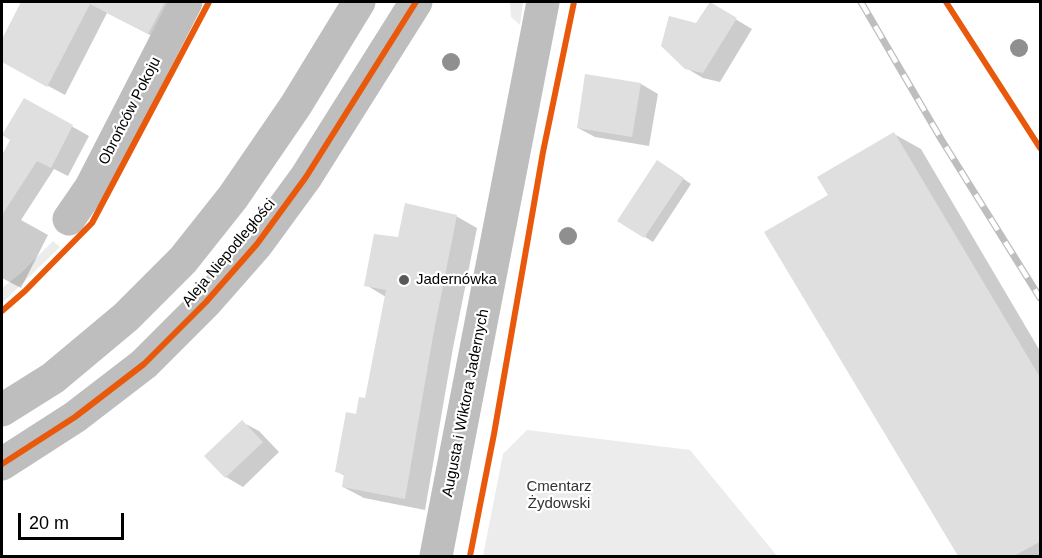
<!DOCTYPE html>
<html>
<head>
<meta charset="utf-8">
<style>
	body { margin:0 }
	#map { position:relative; width:1042px; height:558px; overflow:hidden; background:#fff; font-family:Helvetica,sans-serif }
	canvas { display:block }
	.frame { position:absolute; inset:0; border:3px solid #000; pointer-events:none }
	.scale { position:absolute; left:18px; top:513px; width:106px; height:27px; box-sizing:border-box; border:3px solid #000; border-top:0; padding-left:8px; font-size:18px; line-height:21px; white-space:nowrap; color:#000; -webkit-text-stroke:4px #fff; paint-order:stroke }
</style>
</head>
<body>
<div id="map">
<canvas width="1042" height="558"></canvas>
<div class="frame"></div>
<div class="scale">20 m</div>
</div>
<script>
const c = document.querySelector('canvas').getContext('2d');
c.lineJoin = 'round';
function paint(path, color) { c.fillStyle = color; c.fill(path, 'evenodd'); }
const poly = rows => new Path2D(rows.map(r => 'M' + r).join(''));
function stroke(path, color, width, dash) { c.strokeStyle = color; c.lineWidth = width; c.lineCap = dash ? 'butt' : 'round'; c.setLineDash(dash || []); c.stroke(path); }
function write(font, color, halo, rows, align = 'center') {
  c.font = font + ' Helvetica,sans-serif'; c.lineWidth = 4.5; c.setLineDash([]); c.textBaseline = 'middle'; c.strokeStyle = halo; c.fillStyle = color; for (const [text, x, y, turn = 0] of rows) {
    c.save(); c.translate(x, y); c.rotate((+turn || 0) * Math.PI / 180); c.textAlign = isNaN(turn) ? turn : align; if (halo) c.strokeText(text, 0, 0); c.fillText(text, 0, 0); c.restore();
  }
}
paint(poly([
	[510,2,523,2,520,25,511,17],
	[53,241,60,247,2,303,2,288,21,273],
	[527,430,690,450,777,556,483,556,503,454]
]), '#ececec');
paint(poly([
	[59,2,187,2,166,43,107,13,65,95,2,61,2,42,22,3,51,17],
	[710,4,752,29,720,82,703,78,686,68,697,25],
	[587,76,641,84,658,94,649,146,595,137,578,128],
	[25,100,89,136,68,176,54,169,21,220,48,235,21,288,2,278,2,158,12,139],
	[894,134,921,149,1040,351,1040,556,960,556,766,232,830,196],
	[666,167,691,184,653,242,645,237],
	[456,216,477,228,453,348,425,510,364,498,343,487,345,476,336,471,357,415,366,400,386,297,366,285,400,239],
	[242,422,259,431,279,452,243,487,226,477]
]), '#0003');
paint(poly([
	[21,2,165,2,148,34,90,4,47,87,2,62,2,39],
	[710,2,737,18,703,73,685,69,661,46,669,16,696,23],
	[585,74,641,83,632,137,577,128],
	[24,98,73,125,51,168,37,161,2,215,2,155,10,140,2,135],
	[894,132,1041,379,1041,541,1014,556,958,556,764,232,828,195,817,177],
	[657,160,684,178,644,238,617,221],
	[405,203,457,215,433,336,405,499,342,487,344,474,335,472,346,412,356,414,359,397,365,398,386,290,364,286,374,234,398,237],
	[242,420,263,442,225,478,204,456]
]), '#dfdfdf');
stroke(poly([
	[69,219,91,187,186,2],
	[436,556,543,2]
]), '#bebebe', 33);
stroke(poly([
	[2,410,53,378,126,317,183,260,233,197,296,105,359,2],
	[2,464,75,417,144,364,206,302,257,244,306,177,416,2]
]), '#bebebe', 33);
const rail = poly([
	[861,2,941,139,1040,298]
]);
stroke(rail, '#bebebe', 7);
stroke(rail, '#fff', 4.5, [14]);
stroke(poly([
	[946,2,1040,148],
	[2,311,25,291,92,223,209,2],
	[2,464,75,417,144,364,206,302,257,244,306,177,416,2],
	[470,556,494,434,543,152,574,2]
]), '#e8590c', 6);
c.fillStyle = '#8f8f8f';
for (const [x, y] of [
	[1019,48],
	[451,62],
	[568,236]
]) { c.beginPath(); c.arc(x, y, 9, 0, 2 * Math.PI); c.fill(); }
for (const [x, y, r, color] of [
	[404,280,6,"#595959"]
]) { const dot = new Path2D(); dot.arc(x, y, r, 0, 2 * Math.PI); c.fillStyle = color; c.fill(dot); stroke(dot, '#fff', 2); }
write('15px', '#000', '#fff', [
	["Obrońców Pokoju",130,111,-63],
	["Aleja Niepodległości",229,253,-50],
	["Augusta i Wiktora Jadernych",466,403,-79]
]);
write('15px', '#000', '#fff', [
	["Jadernówka",416,280]
], 'left');
write('15px', '#333', '#fff', [
	["Cmentarz",559,487],
	["Żydowski",559,504]
]);
</script>
</body>
</html>
